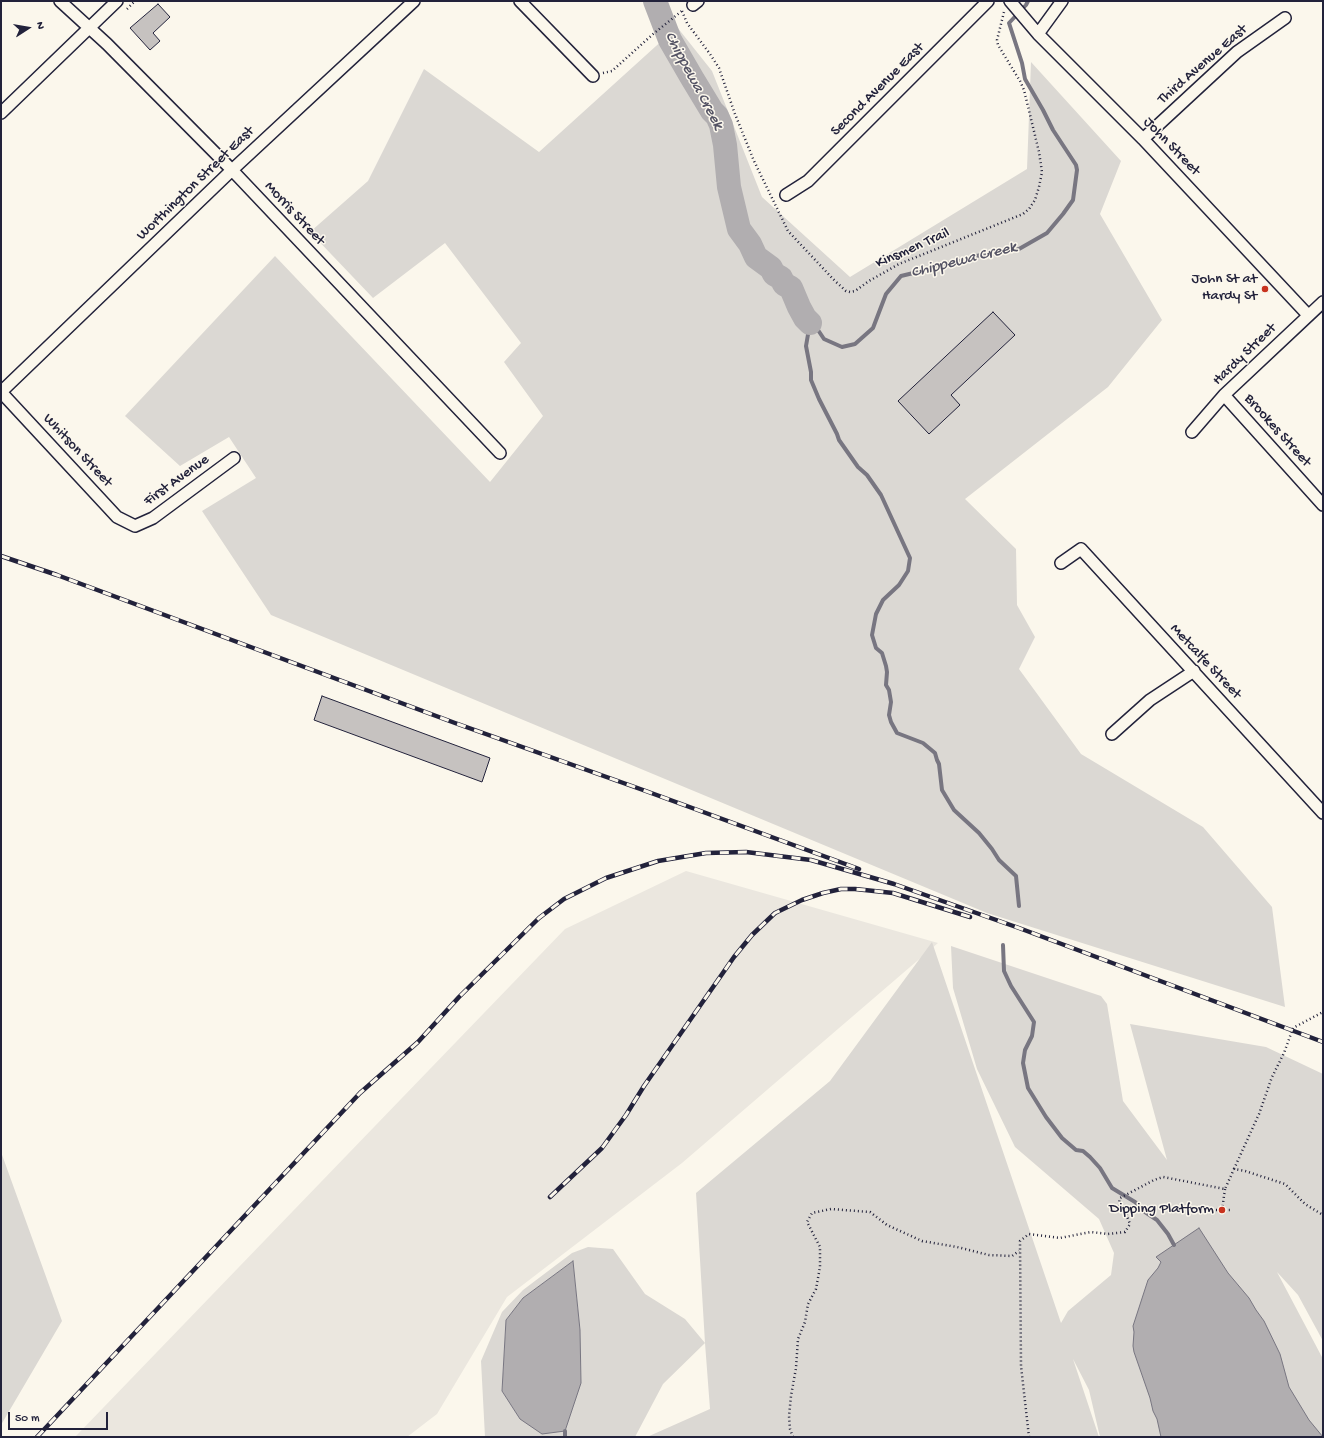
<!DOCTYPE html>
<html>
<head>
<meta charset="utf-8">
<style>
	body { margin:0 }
	#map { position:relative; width:1324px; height:1438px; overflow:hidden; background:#fbf7ec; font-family:"Gochi Hand",sans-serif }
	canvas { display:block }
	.frame { position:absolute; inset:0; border:2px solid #22223b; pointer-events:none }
	.north { position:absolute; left:8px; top:8px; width:40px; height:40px; -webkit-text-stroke:3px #fbf7ec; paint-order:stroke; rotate:78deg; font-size:11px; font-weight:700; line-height:16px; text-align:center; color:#22223b }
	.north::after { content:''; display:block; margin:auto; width:14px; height:18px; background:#22223b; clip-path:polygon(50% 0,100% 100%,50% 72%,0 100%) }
	.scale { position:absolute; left:8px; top:1412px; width:100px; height:18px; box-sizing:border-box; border:2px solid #22223b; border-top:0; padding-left:5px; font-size:12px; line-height:14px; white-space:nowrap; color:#22223b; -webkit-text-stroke:3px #fbf7ec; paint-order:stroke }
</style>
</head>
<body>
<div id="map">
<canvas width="1324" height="1438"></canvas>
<div class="frame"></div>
<div class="north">N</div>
<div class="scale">50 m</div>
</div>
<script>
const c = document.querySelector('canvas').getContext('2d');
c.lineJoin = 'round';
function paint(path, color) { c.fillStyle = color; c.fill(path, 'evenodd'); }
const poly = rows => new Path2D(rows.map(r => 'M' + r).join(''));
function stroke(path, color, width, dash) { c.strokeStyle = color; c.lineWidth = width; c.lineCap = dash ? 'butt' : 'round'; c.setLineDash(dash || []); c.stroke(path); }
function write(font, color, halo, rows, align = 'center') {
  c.font = font + ' "Gochi Hand",sans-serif'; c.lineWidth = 3; c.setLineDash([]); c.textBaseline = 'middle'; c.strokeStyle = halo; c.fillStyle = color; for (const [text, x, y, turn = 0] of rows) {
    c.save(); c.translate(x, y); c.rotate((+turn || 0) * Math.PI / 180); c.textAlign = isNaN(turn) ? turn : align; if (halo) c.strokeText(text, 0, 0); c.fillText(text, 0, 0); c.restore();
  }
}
paint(poly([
	[686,871,938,943,682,1163,507,1297,437,1414,407,1437,75,1437,565,929]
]), '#ebe7df');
paint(poly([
	[677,27,712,71,762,197,850,277,1027,169,1031,62,1121,161,1100,214,1162,320,1108,387,965,499,1016,549,1017,605,1035,637,1019,669,1081,754,1203,827,1272,907,1285,1007,987,913,271,615,202,511,256,478,229,437,180,466,125,416,275,256,490,482,543,416,504,362,521,343,445,243,373,298,310,232,368,181,424,69,539,152],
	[932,942,1061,1323,1068,1311,1111,1275,1114,1253,1099,1219,1015,1147,977,1069,953,988,951,946,1101,996,1107,1004,1123,1101,1167,1160,1130,1024,1266,1047,1323,1074,1323,1341,1298,1295,1277,1272,1323,1359,1323,1437,1100,1437,1089,1390,1073,1359,1099,1437,647,1437,710,1409,705,1343,663,1384,635,1437,485,1437,481,1361,502,1312,523,1290,572,1253,588,1247,613,1249,645,1294,685,1319,705,1343,696,1193,830,1081],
	[573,1261,580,1330,581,1383,520,1419,502,1391,506,1320,523,1298],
	[1,1152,62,1321,1,1425]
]), '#dbd8d3');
const water = poly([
	[1199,1228,1228,1273,1249,1298,1256,1310,1264,1321,1280,1354,1289,1387,1309,1420,1323,1437,1161,1437,1157,1419,1153,1411,1150,1398,1134,1352,1133,1346,1134,1332,1133,1326,1148,1280,1158,1268,1161,1262,1156,1257,1199,1228],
	[573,1261,580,1330,581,1383,565,1431,542,1434,520,1419,502,1391,506,1320,523,1298,573,1261]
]);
paint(water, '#b1aeb0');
stroke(water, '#787681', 1);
stroke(poly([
	[1019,906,1016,876,999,860,992,849,979,833,954,810,942,790,939,764,937,760,935,753,923,743,897,733,891,722,889,715,891,702,889,690,886,685,887,672,886,666,882,653,876,648,872,635,876,614,883,600,899,585,908,571,910,558,881,495,867,475,858,467,839,440,837,434,819,399,811,380,811,372,806,346,810,323,816,327,824,339,842,347,855,344,873,328,886,294,901,276,930,269,935,266,971,259,976,256,1019,249,1047,233,1063,214,1073,200,1077,170,1076,165,1053,130,1043,110,1025,79,1022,63,1009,23,1026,5,1028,1],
	[1003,945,1004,971,1011,986,1034,1022,1032,1036,1025,1050,1023,1063,1028,1088,1046,1117,1062,1138,1076,1150,1083,1151,1090,1157,1100,1168,1112,1188,1135,1202,1145,1212,1157,1220,1168,1234,1174,1245],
	[565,1431,565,1437]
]), '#787681', 4);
stroke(poly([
	[655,1,670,40,692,78,712,111,717,116,721,125,725,145,729,187,739,229,750,244,756,257,771,268,774,274,781,278,784,284,791,288,799,307,805,318,810,323]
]), '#b1aeb0', 24);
const building = poly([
	[158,4,170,17,153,33,160,41,150,50,130,28,158,4],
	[993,312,1015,335,951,395,960,405,929,434,898,401,993,312],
	[322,696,490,758,482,782,314,720,322,696]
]);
paint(building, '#c6c2c0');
stroke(building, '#22223b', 1);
const street = poly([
	[60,1,107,44,232,170,500,453],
	[520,1,593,76],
	[1010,1,1038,34,1143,139,1308,315],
	[693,5,698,1],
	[1038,34,1062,1],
	[1,113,117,1],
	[1143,139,1237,52,1285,18],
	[786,195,808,181,988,1],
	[1,392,232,170,414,1],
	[1,392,117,517,135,526,153,518,234,458],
	[1224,395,1323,505],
	[1192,432,1224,395,1323,302],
	[1061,563,1081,549,1323,813],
	[1112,734,1150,700,1194,671]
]);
stroke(street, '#22223b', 14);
stroke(poly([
	[127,9,135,1],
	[682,11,687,23,710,54,719,68,735,114,754,161,788,231,835,281,846,291,850,292,855,291,869,281,899,264,1023,214,1029,209,1035,200,1039,187,1042,172,1039,152,1024,90,1020,81,998,45,997,40,1004,12],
	[603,73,612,71,652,35,683,10],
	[1234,1169,1259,1114,1272,1077,1284,1053,1293,1028,1323,1012],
	[1225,1189,1222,1210,1232,1210],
	[1208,1210,1222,1210],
	[793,1437,790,1429,789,1416,791,1396,796,1368,798,1339,805,1322,808,1304,816,1289,820,1267,820,1247,807,1222,812,1213,831,1209,870,1212,887,1225,922,1241,957,1247,989,1255,1012,1256,1019,1251],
	[1029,1437,1021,1366,1020,1241,1029,1234,1060,1238,1091,1232,1108,1234,1125,1232,1130,1224,1125,1211,1119,1204,1120,1198,1154,1180,1163,1177,1225,1189,1234,1169,1245,1171,1285,1184,1305,1204,1323,1215]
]), '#22223b', 2.5, [1, 3]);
stroke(street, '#fbf7ec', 11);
const rail = poly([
	[1,556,57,575,455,723,643,790,859,869],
	[550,1197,602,1148,626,1115,644,1086,734,957,752,935,775,913,802,900,823,893,841,889,855,889,893,893,970,917],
	[37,1437,360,1093,418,1042,459,997,539,918,564,899,606,878,658,861,706,853,746,852,811,860,894,884,1019,928,1323,1042]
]);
stroke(rail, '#22223b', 4.5);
stroke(rail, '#fbf7ec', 3, [9]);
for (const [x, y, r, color] of [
	[1265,289,4,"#c8321e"],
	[1222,1210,4,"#c8321e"]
]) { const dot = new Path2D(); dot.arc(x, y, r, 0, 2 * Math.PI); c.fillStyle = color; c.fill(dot); stroke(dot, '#fbf7ec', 1.5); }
write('15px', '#22223b', '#fbf7ec', [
	["Third Avenue East",1203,65,-41],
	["Second Avenue East",878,90,-45],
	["John Street",1171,147,46],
	["Worthington Street East",196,184,-44],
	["Morris Street",294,214,47],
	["Kinsmen Trail",913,249,-24],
	["Hardy Street",1245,355,-44],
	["Brookes Street",1277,431,48],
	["Whitson Street",77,451,47],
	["First Avenue",177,481,-36],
	["Metcalfe Street",1205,662,47]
]);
write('15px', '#22223b', '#fbf7ec', [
	["John St at",1257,280],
	["Hardy St",1257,297],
	["Dipping Platform",1214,1210]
], 'right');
write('italic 16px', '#545364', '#fbf7ec', [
	["Chippewa Creek",693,81,62],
	["Chippewa Creek",964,261,-14]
]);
</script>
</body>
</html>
